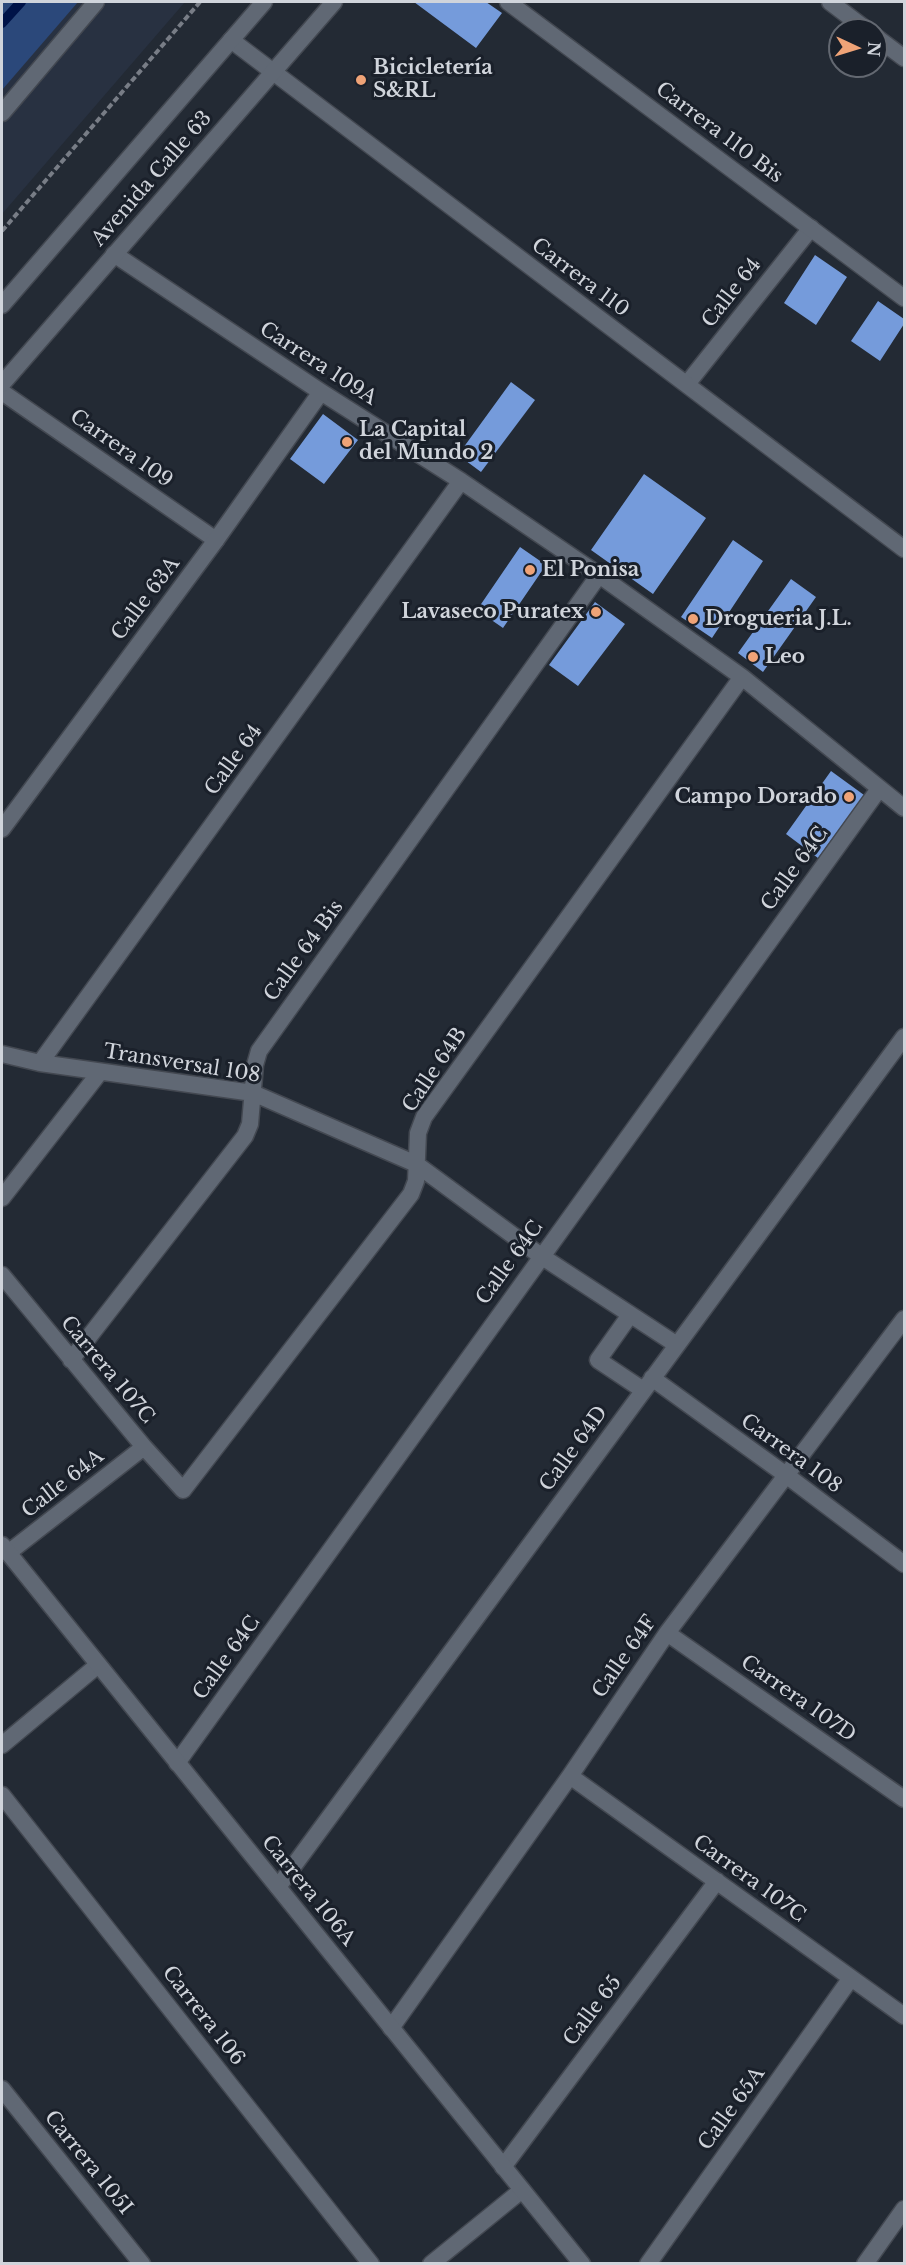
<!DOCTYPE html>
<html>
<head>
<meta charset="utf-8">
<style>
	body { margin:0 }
	#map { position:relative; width:906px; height:2265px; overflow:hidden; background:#232a34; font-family:"Libre Baskerville",serif }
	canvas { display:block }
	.frame { position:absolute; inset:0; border:3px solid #d0d4db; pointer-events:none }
	.north { position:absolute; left:828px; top:18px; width:60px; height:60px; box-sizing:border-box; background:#1a202a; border:2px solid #636871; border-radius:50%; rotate:94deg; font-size:16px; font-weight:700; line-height:24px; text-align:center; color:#d0d4db }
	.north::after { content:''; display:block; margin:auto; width:21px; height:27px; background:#efa377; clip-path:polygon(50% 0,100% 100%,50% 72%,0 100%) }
</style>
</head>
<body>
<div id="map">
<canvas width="906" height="2265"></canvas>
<div class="frame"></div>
<div class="north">N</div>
</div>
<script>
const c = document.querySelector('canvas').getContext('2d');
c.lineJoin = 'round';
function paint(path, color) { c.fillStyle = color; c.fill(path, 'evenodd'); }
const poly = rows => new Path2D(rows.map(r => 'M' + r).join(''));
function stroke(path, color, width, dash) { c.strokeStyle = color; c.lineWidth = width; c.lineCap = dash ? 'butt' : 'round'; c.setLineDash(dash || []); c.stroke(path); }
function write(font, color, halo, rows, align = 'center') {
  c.font = font + ' "Libre Baskerville",serif'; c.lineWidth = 6; c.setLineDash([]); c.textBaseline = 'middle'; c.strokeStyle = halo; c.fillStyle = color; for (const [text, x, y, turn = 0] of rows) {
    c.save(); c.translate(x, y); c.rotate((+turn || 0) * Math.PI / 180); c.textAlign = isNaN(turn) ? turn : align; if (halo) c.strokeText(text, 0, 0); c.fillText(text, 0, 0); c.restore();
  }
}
paint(poly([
	[2,2,185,2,2,214]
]), '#283141');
paint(poly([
	[2,2,78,2,2,90]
]), '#2b487a');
stroke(poly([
	[2,23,21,2]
]), '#001348', 10);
paint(poly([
	[414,2,486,2,502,13,476,48],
	[815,255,847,277,816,325,784,303],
	[878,301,904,319,904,324,880,361,851,341],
	[511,382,535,400,481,472,458,455],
	[323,414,358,440,324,484,290,459],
	[644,474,706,518,653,594,591,550],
	[733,540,763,561,712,638,681,617],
	[520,547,546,565,503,628,477,610],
	[791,579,816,597,763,672,738,653],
	[595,602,625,624,578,686,549,665],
	[831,771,864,795,818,858,786,834]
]), '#759bdb');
const service = poly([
	[2,113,96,2],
	[2,392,216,540]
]);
const minor = poly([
	[830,2,867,30],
	[876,37,904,58],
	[114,254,321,392,461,481,599,575,742,677,904,808],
	[687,384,811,228],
	[2,829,216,540,321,392],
	[2,1054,40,1063,253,1093,416,1164,541,1256,677,1345],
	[40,1063,461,481],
	[2,1198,100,1072],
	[2,1275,144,1447,183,1490,411,1194,416,1181,418,1133,424,1117,742,677],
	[630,1315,598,1360,643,1390],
	[71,1360,245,1136,250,1124,255,1065,259,1051,599,575],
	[652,1378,786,1475,904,1564],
	[8,1553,144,1447],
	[667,1633,904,1799],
	[2,1745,98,1665],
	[177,1763,879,789],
	[570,1776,904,2016],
	[2,1795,371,2264],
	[278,1887,904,1037],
	[391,2028,570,1776,667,1633,904,1319],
	[2,2089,142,2264],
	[503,2167,717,1881],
	[431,2264,522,2190],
	[648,2264,851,1978],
	[865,2264,904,2209]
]);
const tertiary = poly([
	[508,2,904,298],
	[231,40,904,549],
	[2,1545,582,2264]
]);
const secondary = poly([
	[2,305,264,2],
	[2,384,334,2]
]);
stroke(service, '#434851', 19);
stroke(minor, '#434851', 19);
stroke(tertiary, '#434851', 19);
stroke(secondary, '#434851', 19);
stroke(poly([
	[2,231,200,2]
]), '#787d86', 4, [6, 3]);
stroke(service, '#606874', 16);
stroke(minor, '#606874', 16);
stroke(tertiary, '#606874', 16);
stroke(secondary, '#606874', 16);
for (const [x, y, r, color] of [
	[361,80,6,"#efa377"],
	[347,442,6,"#efa377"],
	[530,570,6,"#efa377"],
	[596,612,6,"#efa377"],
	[693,619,6,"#efa377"],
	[753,657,6,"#efa377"],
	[849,797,6,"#efa377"]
]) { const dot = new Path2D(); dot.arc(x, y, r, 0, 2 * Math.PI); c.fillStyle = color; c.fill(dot); stroke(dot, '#1a202a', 2); }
write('bold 20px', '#d0d4db', '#1a202a', [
	["Bicicletería",373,68],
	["S&RL",373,91],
	["La Capital",359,430],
	["del Mundo 2",359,453],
	["El Ponisa",542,570],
	["Lavaseco Puratex",584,612,"right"],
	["Drogueria J.L.",705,619],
	["Leo",765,657],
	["Campo Dorado",837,797,"right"]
], 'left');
write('20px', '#d0d4db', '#1a202a', [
	["Carrera 110 Bis",719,133,37],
	["Avenida Calle 63",152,179,-49],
	["Carrera 110",580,278,37],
	["Calle 64",732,293,-52],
	["Carrera 109A",318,364,33],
	["Carrera 109",121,449,35],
	["Calle 63A",146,599,-53],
	["Calle 64",234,760,-54],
	["Calle 64C",795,869,-54],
	["Calle 64 Bis",304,951,-54],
	["Transversal 108",182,1064,9],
	["Calle 64B",435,1070,-56],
	["Calle 64C",510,1263,-54],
	["Carrera 107C",107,1370,50],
	["Calle 64D",574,1449,-54],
	["Carrera 108",791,1454,36],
	["Calle 64A",63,1484,-38],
	["Calle 64F",625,1657,-55],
	["Calle 64C",227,1658,-54],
	["Carrera 107D",798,1699,35],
	["Carrera 107C",749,1879,36],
	["Carrera 106A",308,1891,51],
	["Calle 65",593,2011,-53],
	["Carrera 106",203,2016,52],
	["Calle 65A",732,2109,-54],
	["Carrera 105I",88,2163,51]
]);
</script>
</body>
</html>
